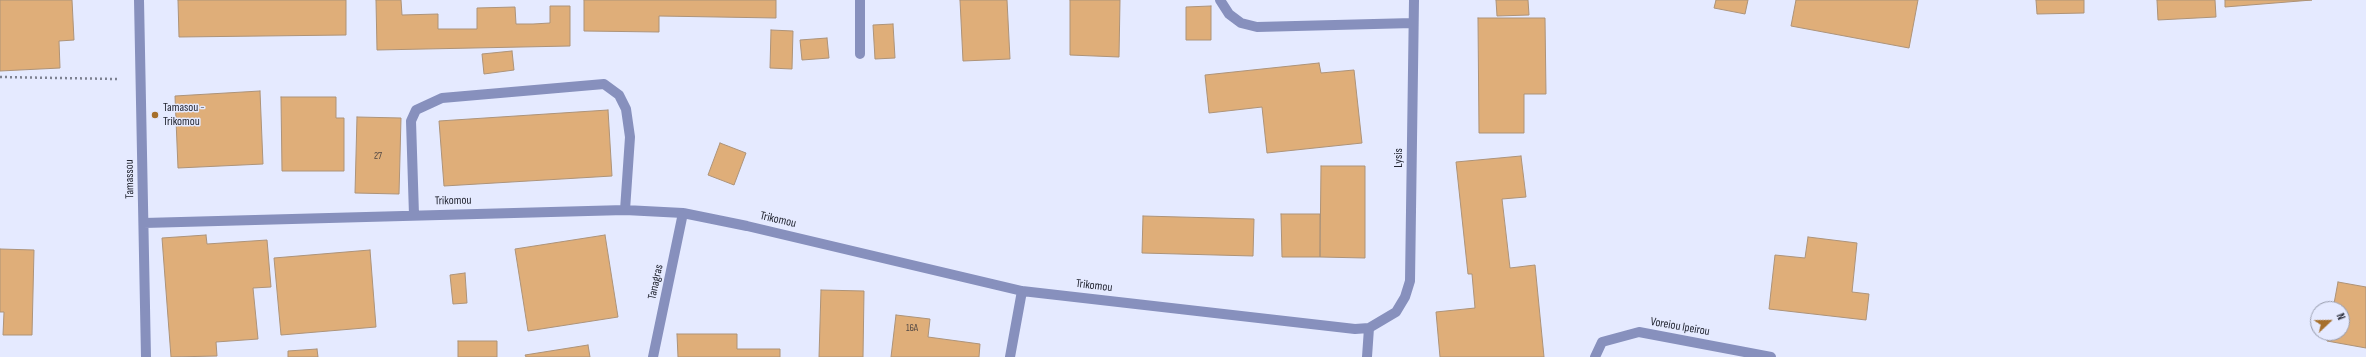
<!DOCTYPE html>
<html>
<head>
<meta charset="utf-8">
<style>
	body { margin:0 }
	#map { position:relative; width:2366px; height:357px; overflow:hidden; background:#e5eaff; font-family:"Sofia Sans Condensed",sans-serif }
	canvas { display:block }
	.north { position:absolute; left:2310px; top:301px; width:40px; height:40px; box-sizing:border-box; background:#e5eaff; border:1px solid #979cad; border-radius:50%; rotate:68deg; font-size:11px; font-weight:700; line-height:16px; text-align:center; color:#232632 }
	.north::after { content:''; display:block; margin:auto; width:14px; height:18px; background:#a66f2b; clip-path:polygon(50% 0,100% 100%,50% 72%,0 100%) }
</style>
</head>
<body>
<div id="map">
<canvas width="2366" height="357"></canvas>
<div class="north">N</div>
</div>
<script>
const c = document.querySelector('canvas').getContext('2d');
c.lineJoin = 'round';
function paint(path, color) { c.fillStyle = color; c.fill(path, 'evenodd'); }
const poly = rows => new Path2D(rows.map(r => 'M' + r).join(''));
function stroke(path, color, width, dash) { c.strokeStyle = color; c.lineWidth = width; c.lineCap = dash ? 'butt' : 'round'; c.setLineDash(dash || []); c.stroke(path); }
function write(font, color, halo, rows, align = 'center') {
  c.font = font + ' "Sofia Sans Condensed",sans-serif'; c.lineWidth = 3; c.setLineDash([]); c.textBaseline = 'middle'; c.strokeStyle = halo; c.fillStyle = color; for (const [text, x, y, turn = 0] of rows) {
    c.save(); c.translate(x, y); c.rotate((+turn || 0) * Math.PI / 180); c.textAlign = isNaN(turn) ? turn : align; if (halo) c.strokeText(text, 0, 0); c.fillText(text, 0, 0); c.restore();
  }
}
const building = poly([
	[0,0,72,0,74,40,59,41,60,68,0,71,0,0],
	[178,0,346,0,346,35,179,37,178,0],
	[376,0,401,0,402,15,438,14,438,29,477,29,477,8,515,7,516,24,533,24,550,23,550,6,570,6,570,46,377,50,376,0],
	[584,0,776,0,776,18,659,16,659,32,584,31,584,0],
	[960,0,1007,0,1010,59,963,61,960,0],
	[1070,0,1120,0,1119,57,1070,55,1070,0],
	[1496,0,1528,0,1529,15,1497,16,1496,0],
	[1716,0,1748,0,1745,14,1714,8,1716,0],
	[1796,0,1918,0,1909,48,1791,26,1796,0],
	[2036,0,2084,0,2084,13,2037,14,2036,0],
	[2157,0,2215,0,2216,17,2158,20,2157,0],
	[2225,0,2312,0,2225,7,2225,0],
	[1211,6,1211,40,1186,40,1186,7,1211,6],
	[1478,18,1545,18,1546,94,1524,94,1524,133,1479,133,1478,18],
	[893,24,895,58,875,59,873,25,893,24],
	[771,30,793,31,792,69,770,68,771,30],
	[827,38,829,58,802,60,800,40,827,38],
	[512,51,514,70,484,74,482,54,512,51],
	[1319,63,1321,73,1354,70,1362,143,1267,153,1262,107,1209,113,1205,75,1319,63],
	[260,91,263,164,178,168,175,96,260,91],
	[281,97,336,97,336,118,344,118,344,171,282,171,281,97],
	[608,110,612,176,444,186,439,121,608,110],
	[357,117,401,118,399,194,355,193,357,117],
	[720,143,746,153,734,185,708,175,720,143],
	[1521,156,1526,197,1502,199,1510,268,1535,265,1544,357,1440,357,1436,312,1475,308,1472,274,1468,274,1456,162,1521,156],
	[1321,166,1365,166,1365,258,1320,257,1321,166],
	[1281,214,1320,214,1320,257,1282,257,1281,214],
	[1143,216,1254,219,1253,256,1142,253,1143,216],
	[206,235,207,244,267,240,271,287,253,288,258,339,216,342,217,356,171,357,162,238,206,235],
	[605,235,618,317,528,331,515,249,605,235],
	[1808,237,1857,243,1852,292,1869,294,1866,320,1769,309,1775,255,1805,258,1808,237],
	[0,249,34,250,32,335,3,335,4,312,0,312,0,249],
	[370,250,376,327,281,335,274,258,370,250],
	[465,273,467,303,453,304,450,275,465,273],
	[2338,282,2366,287,2366,348,2327,341,2328,333,2342,333,2342,309,2333,309,2338,282],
	[821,290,864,291,863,357,819,357,821,290],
	[896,315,930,319,928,337,980,344,979,357,891,357,896,315],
	[677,334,737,334,737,349,780,349,780,357,678,357,677,334],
	[458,341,497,341,497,357,458,357,458,341],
	[588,345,590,357,526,357,525,355,588,345],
	[317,349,318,357,288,357,288,351,317,349]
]);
paint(building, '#dfae79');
stroke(building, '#ad9379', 1);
stroke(poly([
	[0,77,117,79]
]), '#7d8191', 2.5, [2, 3]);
stroke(poly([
	[139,0,146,357],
	[1220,0,1229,14,1241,23,1257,27,1413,23],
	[860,54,860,0],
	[414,215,411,121,416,110,442,98,604,84,619,95,626,109,630,137,625,210],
	[144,223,625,210,683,213,747,226,1022,291,1355,329,1369,328,1396,312,1405,297,1410,281,1414,0],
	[653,357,683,213],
	[1010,357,1022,291],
	[1367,357,1369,328],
	[1595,357,1602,342,1639,332,1771,357]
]), '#8790bd', 10);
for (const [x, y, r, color] of [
	[155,115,4,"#a66f2b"]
]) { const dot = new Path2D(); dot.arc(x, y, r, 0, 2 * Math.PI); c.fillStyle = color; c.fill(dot); stroke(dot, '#e5eaff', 1.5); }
write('10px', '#524844', null, [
	["27",378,156],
	["16A",912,328]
]);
write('12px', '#232632', '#e5eaff', [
	["Tamasou -",163,108],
	["Trikomou",163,122]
], 'left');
write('12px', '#232632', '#e5eaff', [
	["Lysis",1399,158,-90],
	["Tamassou",130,179,-91],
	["Trikomou",453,201,-1],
	["Trikomou",778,220,13],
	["Tanagras",656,282,-78],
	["Trikomou",1094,286,7],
	["Voreiou Ipeirou",1680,327,10]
]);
</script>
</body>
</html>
